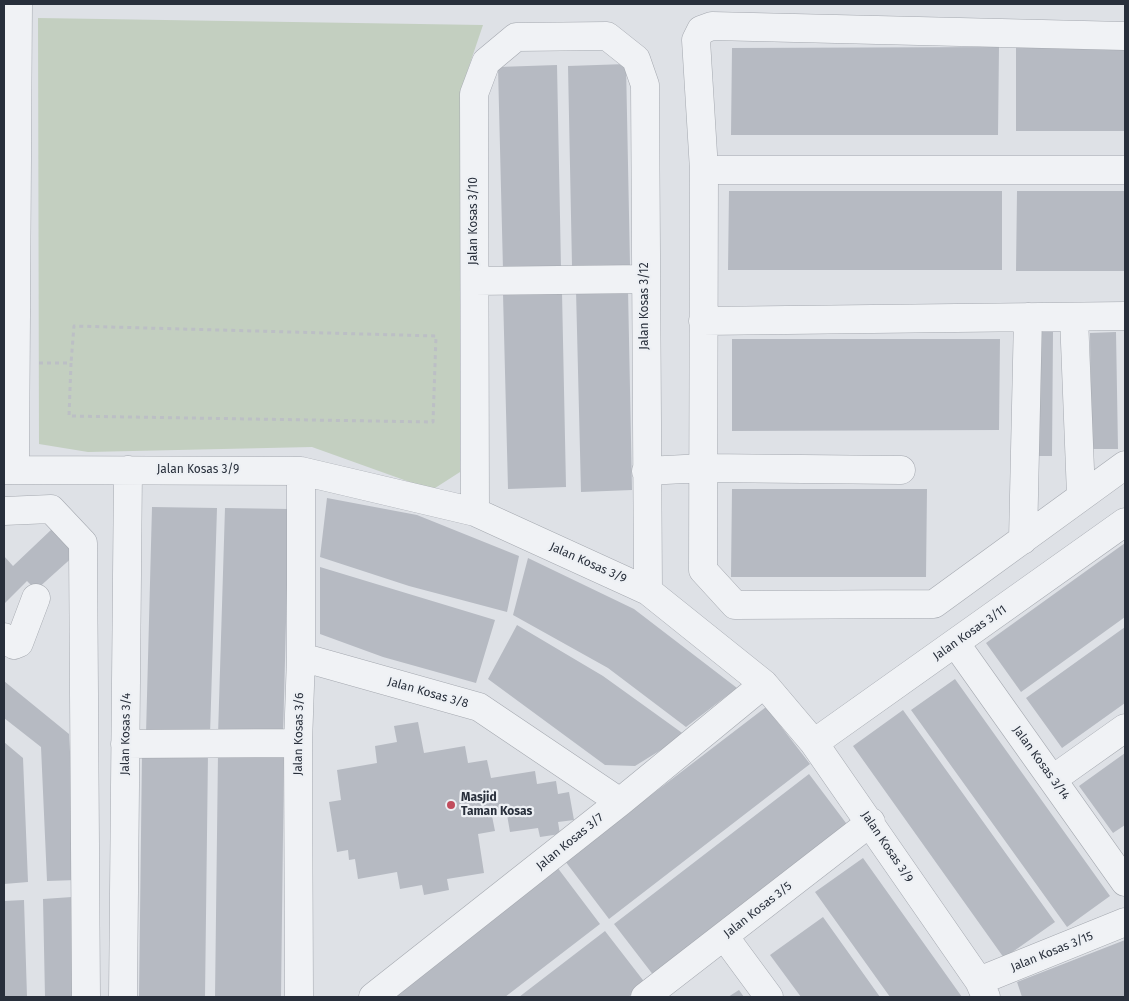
<!DOCTYPE html>
<html>
<head>
<meta charset="utf-8">
<style>
	body { margin:0 }
	#map { position:relative; width:1129px; height:1001px; overflow:hidden; background:#dee1e6; font-family:"Fira Sans",sans-serif }
	canvas { display:block }
	.frame { position:absolute; inset:0; border:5px solid #282f3b; pointer-events:none }
</style>
</head>
<body>
<div id="map">
<canvas width="1129" height="1001"></canvas>
<div class="frame"></div>
</div>
<script>
const c = document.querySelector('canvas').getContext('2d');
c.lineJoin = 'round';
function paint(path, color) { c.fillStyle = color; c.fill(path, 'evenodd'); }
const poly = rows => new Path2D(rows.map(r => 'M' + r).join(''));
function stroke(path, color, width, dash) { c.strokeStyle = color; c.lineWidth = width; c.lineCap = dash ? 'butt' : 'round'; c.setLineDash(dash || []); c.stroke(path); }
function write(font, color, halo, rows, align = 'center') {
  c.font = font + ' "Fira Sans",sans-serif'; c.lineWidth = 4.5; c.setLineDash([]); c.textBaseline = 'middle'; c.strokeStyle = halo; c.fillStyle = color; for (const [text, x, y, turn = 0] of rows) {
    c.save(); c.translate(x, y); c.rotate((+turn || 0) * Math.PI / 180); c.textAlign = isNaN(turn) ? turn : align; if (halo) c.strokeText(text, 0, 0); c.fillText(text, 0, 0); c.restore();
  }
}
paint(poly([
	[38,18,483,25,460,93,460,472,432,490,312,447,88,452,39,444]
]), '#c3cfc0');
paint(poly([
	[999,47,998,135,731,135,732,48],
	[1016,47,1125,47,1125,131,1016,131],
	[626,64,630,265,572,266,568,66],
	[557,65,561,268,503,270,498,67],
	[729,191,1002,191,1002,270,728,270],
	[1017,191,1125,191,1125,271,1016,271],
	[628,289,632,490,581,492,576,290],
	[562,292,566,487,508,489,503,294],
	[1037,332,1053,332,1052,456,1037,456],
	[1116,332,1118,449,1091,449,1090,333],
	[732,339,1000,339,999,430,732,431],
	[732,489,927,489,926,577,731,577],
	[327,498,417,515,519,556,507,612,409,586,320,557],
	[152,507,217,508,210,735,146,734],
	[225,508,289,509,283,736,218,735],
	[52,529,76,554,36,590,27,581,4,604,4,556,13,566],
	[1125,543,1125,617,1021,692,986,643],
	[528,558,634,609,737,688,686,727,608,668,513,615],
	[320,567,495,620,476,683,383,657,320,634],
	[517,625,603,676,685,735,635,766,605,765,488,679],
	[1125,627,1125,703,1062,748,1026,698],
	[955,679,1110,896,1067,927,911,710],
	[4,681,69,734,77,880,47,881,41,747,4,718],
	[766,707,810,764,609,919,565,861],
	[903,710,1055,922,1004,958,853,746],
	[418,722,424,753,465,746,468,763,487,760,491,778,535,771,537,784,556,781,558,794,569,792,574,820,558,822,560,834,540,837,538,828,510,832,506,809,491,811,495,831,478,834,484,873,447,879,449,890,424,895,422,885,400,889,397,872,358,879,355,859,349,860,348,850,337,852,329,802,341,800,337,770,377,763,375,746,397,742,394,726],
	[4,742,23,758,28,882,4,884],
	[142,753,208,753,205,997,139,997],
	[218,753,284,753,281,997,215,997],
	[1125,753,1125,825,1113,833,1079,786],
	[809,774,849,827,654,976,614,924],
	[863,858,962,997,890,997,815,892],
	[557,867,600,924,505,997,387,997],
	[72,897,74,997,45,997,43,899],
	[24,900,27,997,4,997,4,901],
	[823,917,880,997,801,997,770,955],
	[605,931,646,984,628,997,519,997],
	[1125,940,1125,997,1022,997,1017,982],
	[739,990,744,997,728,997]
]), '#b6bac2');
const minor = poly([
	[1125,36,712,26,701,30,696,40,704,170,703,570,735,605,934,604,1125,465],
	[704,170,1125,170],
	[475,281,644,279],
	[1074,317,1081,495],
	[703,321,1125,316],
	[4,470,301,471,475,512,648,591,764,684,814,743,979,981,986,997],
	[15,470,18,4],
	[646,471,704,468,901,470],
	[4,511,51,509,83,543,86,997],
	[475,512,474,94,486,62,516,37,607,36,636,59,645,85,648,591],
	[1023,540,1028,317],
	[4,637,14,645,19,643,36,598],
	[956,644,1125,882],
	[301,657,479,707,620,802],
	[814,743,1125,522],
	[125,744,298,743],
	[1053,779,1125,728],
	[724,936,769,997],
	[979,981,1125,922],
	[123,997,128,470],
	[299,997,298,743,301,657,301,471],
	[373,997,620,802,764,684],
	[645,997,871,822]
]);
stroke(minor, '#a4a8af', 29);
stroke(poly([
	[39,363,71,363,69,416,433,422,436,336,74,326,71,363]
]), '#bcbfc5', 3, [4, 4]);
stroke(minor, '#f0f2f5', 28);
for (const [x, y, r, color] of [
	[451,805,5,"#c14d5d"]
]) { const dot = new Path2D(); dot.arc(x, y, r, 0, 2 * Math.PI); c.fillStyle = color; c.fill(dot); stroke(dot, '#edf0f4', 2); }
write('12px', '#282f3b', '#edf0f4', [
	["Jalan Kosas 3/10",474,221,-90],
	["Jalan Kosas 3/12",645,306,-90],
	["Jalan Kosas 3/9",198,470],
	["Jalan Kosas 3/9",588,563,24],
	["Jalan Kosas 3/11",970,633,-35],
	["Jalan Kosas 3/8",428,693,16],
	["Jalan Kosas 3/4",126,734,-89],
	["Jalan Kosas 3/6",299,734,-89],
	["Jalan Kosas 3/14",1041,763,54],
	["Jalan Kosas 3/7",570,842,-39],
	["Jalan Kosas 3/9",887,847,56],
	["Jalan Kosas 3/5",758,910,-38],
	["Jalan Kosas 3/15",1052,952,-22]
]);
write('bold 12px', '#282f3b', '#edf0f4', [
	["Masjid",461,798],
	["Taman Kosas",461,812]
], 'left');
</script>
</body>
</html>
